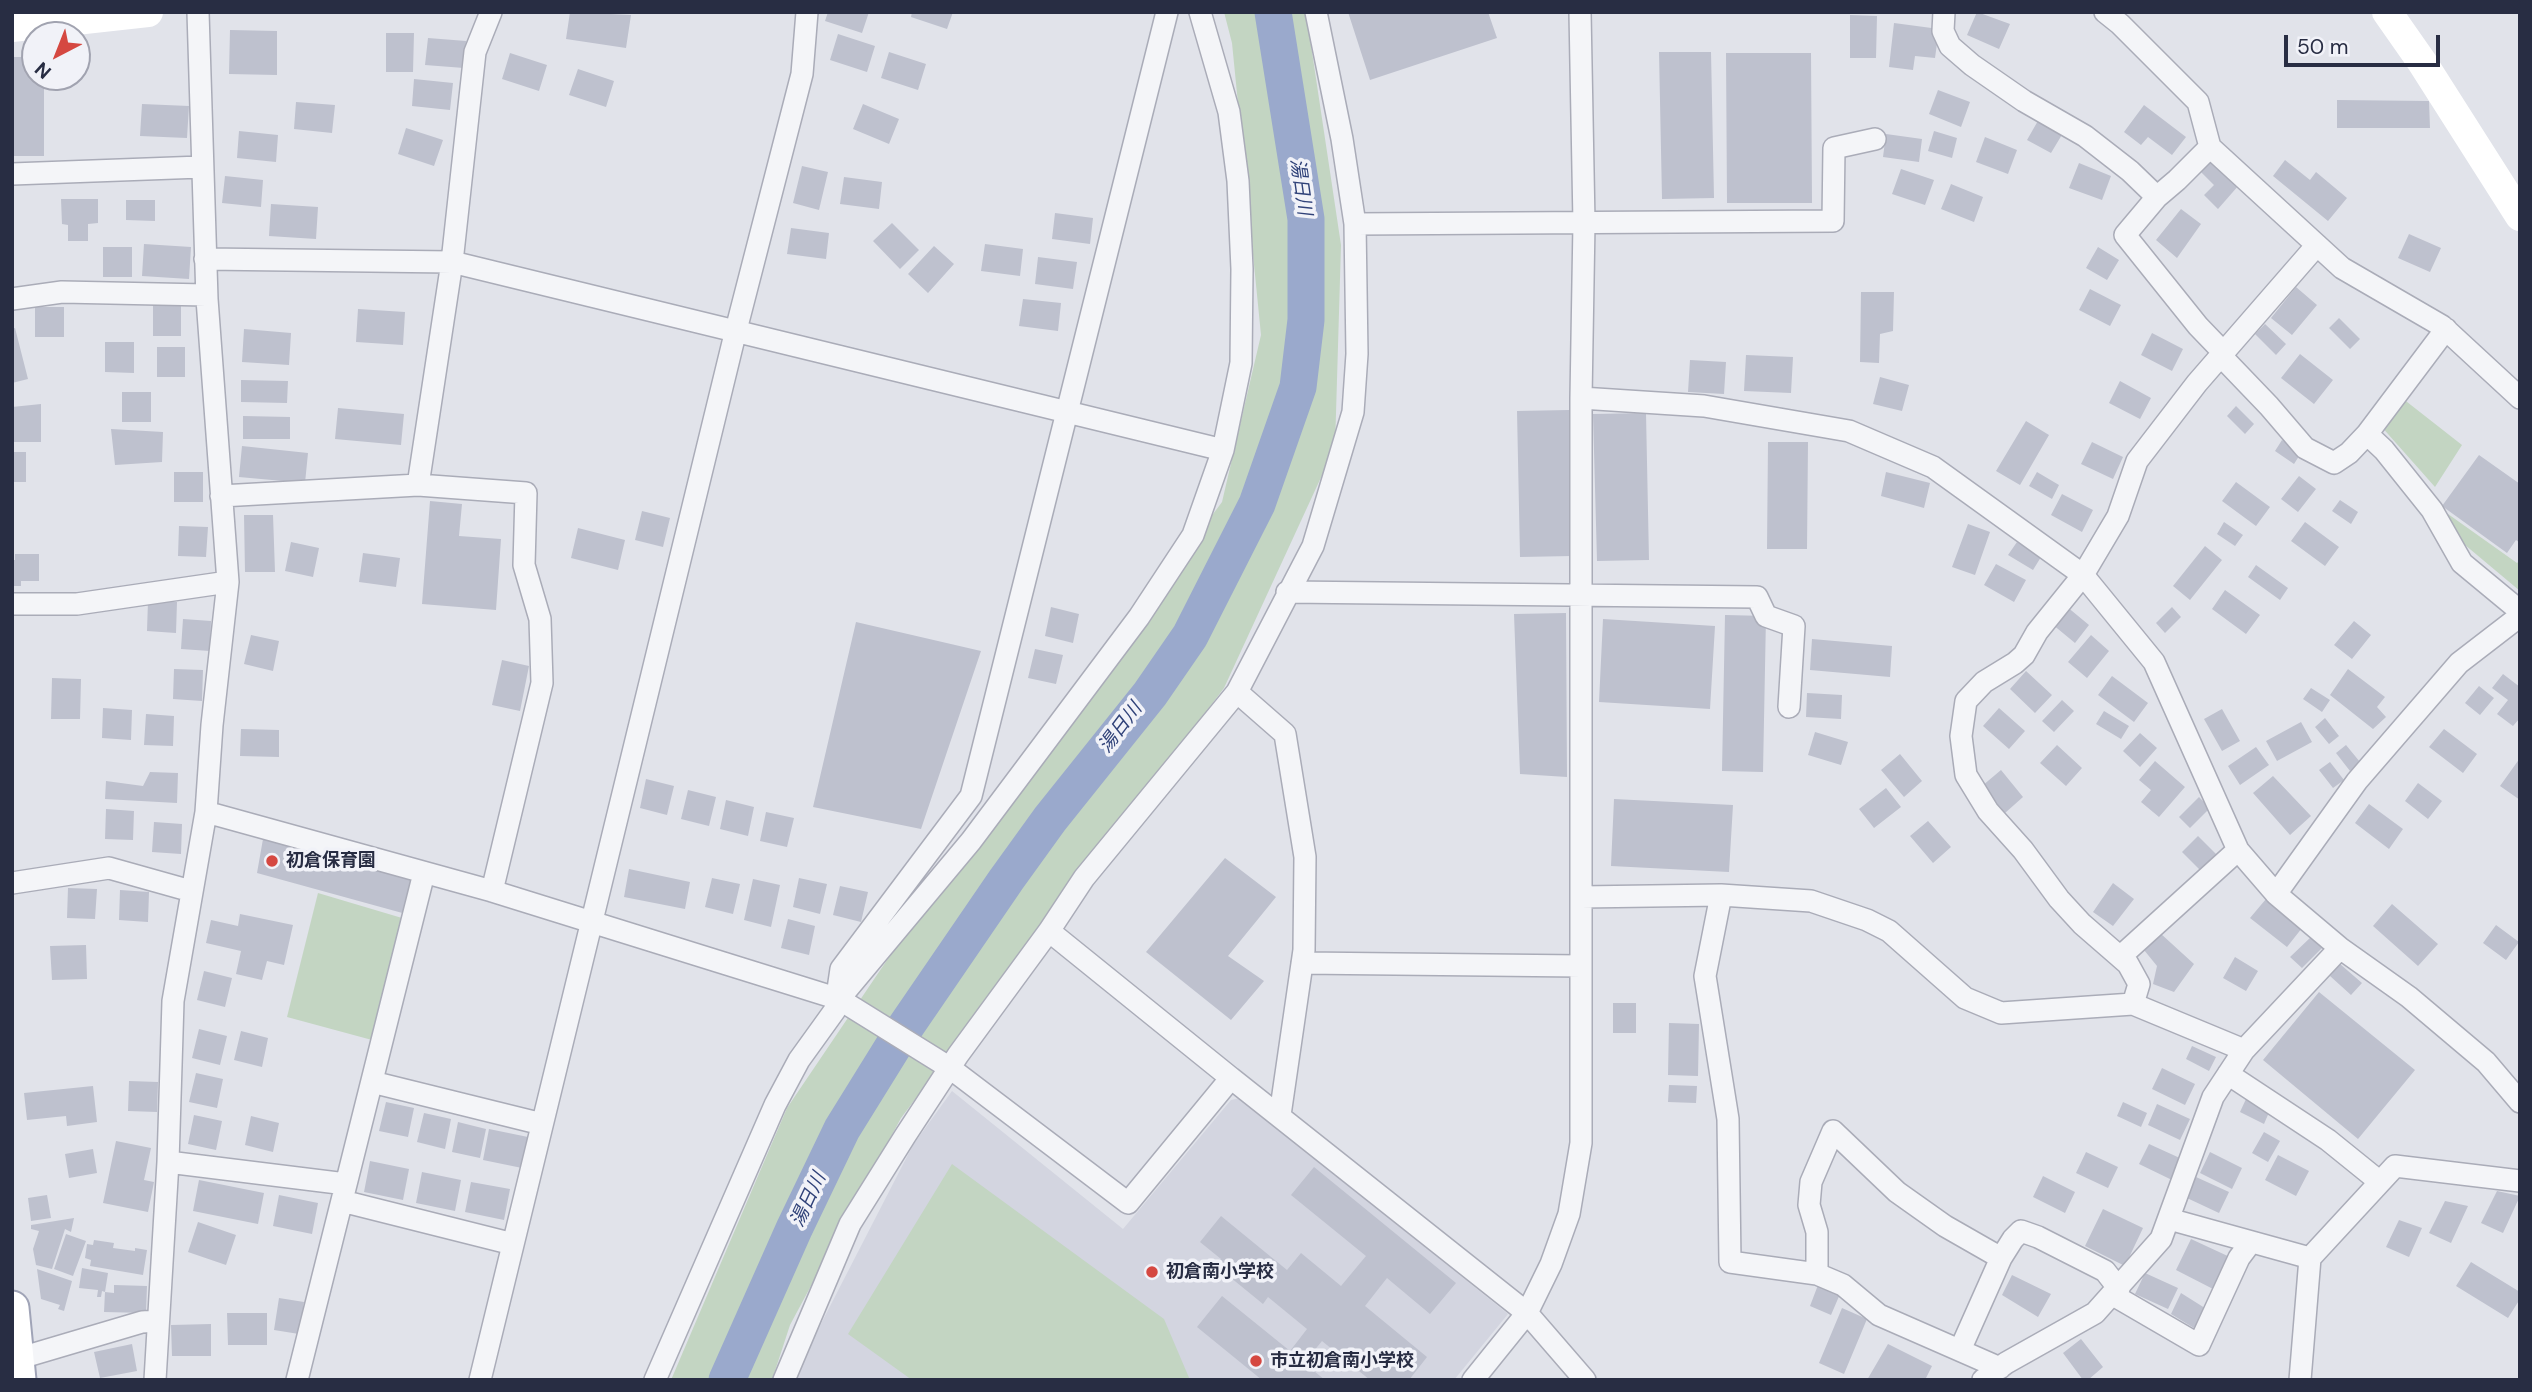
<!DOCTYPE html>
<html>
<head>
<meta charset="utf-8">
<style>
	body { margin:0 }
	#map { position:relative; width:2532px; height:1392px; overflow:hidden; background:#e1e3ea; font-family:"DM Sans",sans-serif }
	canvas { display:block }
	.frame { position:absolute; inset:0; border:14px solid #282d43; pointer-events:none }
	.north { position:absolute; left:21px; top:21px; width:70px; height:70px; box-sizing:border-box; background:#f1f2f8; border:2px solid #a1a3b0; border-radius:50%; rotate:222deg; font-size:19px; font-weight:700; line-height:28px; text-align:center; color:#282d43 }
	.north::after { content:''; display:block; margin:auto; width:24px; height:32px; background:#d54841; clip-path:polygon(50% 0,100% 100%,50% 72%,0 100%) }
	.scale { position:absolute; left:2284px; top:35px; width:156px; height:32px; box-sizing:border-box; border:4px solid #282d43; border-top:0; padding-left:9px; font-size:21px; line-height:24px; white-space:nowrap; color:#282d43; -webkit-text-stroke:5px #f1f2f8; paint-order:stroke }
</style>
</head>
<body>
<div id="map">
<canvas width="2532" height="1392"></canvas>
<div class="frame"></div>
<div class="north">N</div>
<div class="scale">50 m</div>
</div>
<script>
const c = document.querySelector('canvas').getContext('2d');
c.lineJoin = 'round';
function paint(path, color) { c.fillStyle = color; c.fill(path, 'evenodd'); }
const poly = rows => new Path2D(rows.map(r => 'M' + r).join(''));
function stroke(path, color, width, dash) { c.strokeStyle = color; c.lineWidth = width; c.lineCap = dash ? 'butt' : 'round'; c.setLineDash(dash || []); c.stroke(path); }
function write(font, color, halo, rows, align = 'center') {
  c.font = font + ' "DM Sans","Noto Sans JP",sans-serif'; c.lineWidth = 7; c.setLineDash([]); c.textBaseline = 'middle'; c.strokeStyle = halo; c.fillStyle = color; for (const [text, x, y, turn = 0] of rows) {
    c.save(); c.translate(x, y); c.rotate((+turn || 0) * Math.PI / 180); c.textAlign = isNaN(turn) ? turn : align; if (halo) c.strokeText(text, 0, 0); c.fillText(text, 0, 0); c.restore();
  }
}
paint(poly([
	[952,1091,1123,1229,1231,1100,1240,1098,1508,1314,1454,1380,792,1380,913,1145]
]), '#d3d5e0');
paint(poly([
	[1224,12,1306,12,1341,245,1335,447,1224,688,901,1118,790,1325,772,1380,671,1380,787,1108,956,858,1222,502,1261,335,1232,43],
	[2402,398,2462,445,2435,487,2380,425],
	[2448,514,2517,563,2520,560,2520,591,2440,524],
	[318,893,402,918,372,1040,287,1017],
	[952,1164,1164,1319,1190,1380,912,1380,848,1334]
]), '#c3d5c2');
stroke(poly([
	[727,1380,794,1229,842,1129,904,1029,1006,880,1050,819,1150,694,1190,636,1257,504,1298,387,1306,320,1306,219,1273,12]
]), '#9aa9cc', 37);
paint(poly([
	[570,12,631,15,626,48,566,39],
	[828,12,869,12,862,33,825,21],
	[912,12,953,12,947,29,911,17],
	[1348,12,1488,12,1497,38,1370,80],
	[1977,12,2010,24,1999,49,1967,35],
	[1850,15,1877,16,1876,58,1850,58],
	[1894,23,1939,29,1935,58,1915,56,1913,70,1889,67],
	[230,30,277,31,277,75,229,74],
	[386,33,414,33,413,72,386,72],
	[838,34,875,46,867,72,830,60],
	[428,38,466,41,464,68,425,65],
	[889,52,926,64,918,90,881,78],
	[1659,52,1711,52,1714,198,1662,199],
	[510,53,547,65,539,91,502,79],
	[1726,53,1811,53,1812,203,1727,203],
	[12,57,35,57,35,77,44,77,44,156,12,156],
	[578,69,614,81,606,107,569,95],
	[414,79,453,83,450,110,412,106],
	[1938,90,1970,102,1961,127,1929,114],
	[2337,100,2429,101,2430,128,2337,128],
	[296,102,335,105,332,133,294,129],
	[142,104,189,106,187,138,140,136],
	[863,104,899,119,889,144,853,129],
	[2144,105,2186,137,2172,155,2148,137,2141,145,2124,132],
	[2039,119,2063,133,2051,153,2027,140],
	[406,128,443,140,434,166,398,154],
	[239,131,278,135,276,162,237,158],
	[1934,131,1957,138,1952,158,1928,151],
	[1886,134,1922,139,1919,162,1883,157],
	[1985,137,2017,150,2008,174,1976,162],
	[2210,158,2239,185,2218,209,2204,195,2214,185,2199,170],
	[2285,160,2310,180,2316,172,2347,198,2328,221,2273,176],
	[2079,163,2111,176,2102,200,2069,188],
	[802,166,828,172,819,210,793,203],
	[1901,169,1934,180,1925,205,1892,194],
	[225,176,263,180,261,207,222,203],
	[844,177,882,182,879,209,840,204],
	[1951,184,1983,197,1974,222,1941,209],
	[61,199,98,199,98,223,88,224,88,241,68,241,68,225,62,224],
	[126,200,155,200,155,221,126,220],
	[271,204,318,207,316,239,269,236],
	[2181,209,2201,224,2177,258,2156,240],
	[1055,213,1093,218,1090,244,1052,239],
	[892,223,919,250,900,269,873,241],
	[791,228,829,233,826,259,787,254],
	[2409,234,2441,248,2430,272,2398,258],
	[144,244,191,247,189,279,142,276],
	[985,244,1023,249,1020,276,981,271],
	[934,246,954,264,928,293,908,274],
	[103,247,132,247,132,277,103,277],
	[2098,247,2119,260,2107,280,2086,268],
	[1038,257,1077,262,1073,289,1035,284],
	[2296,287,2317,305,2292,335,2271,318],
	[2090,289,2121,305,2110,326,2079,310],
	[1861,292,1894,292,1893,331,1880,334,1879,363,1860,362],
	[1023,299,1061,303,1058,331,1019,326],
	[153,305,181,306,181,336,153,336],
	[35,307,64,307,64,337,35,337],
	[358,309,405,312,403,345,356,342],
	[2339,318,2360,339,2350,349,2329,328],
	[2265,324,2286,344,2276,355,2255,334],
	[15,328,28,379,12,383,12,329],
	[244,329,291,333,289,365,242,362],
	[2152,333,2183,349,2172,371,2141,355],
	[105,342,134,342,134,373,105,372],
	[157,347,185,347,185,377,157,377],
	[2300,354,2333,380,2314,404,2281,378],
	[1746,355,1793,357,1791,393,1744,391],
	[1690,360,1726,362,1724,394,1688,392],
	[1880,377,1909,385,1902,411,1873,404],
	[241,380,288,381,287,403,241,402],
	[2120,381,2151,398,2140,419,2109,403],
	[122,392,151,392,151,422,122,422],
	[41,404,41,442,13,442,12,407],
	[2236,406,2254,424,2245,434,2227,416],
	[338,408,404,414,401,445,335,439],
	[1569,410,1572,556,1520,557,1517,411],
	[1646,413,1649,560,1597,561,1593,414],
	[243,416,290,417,290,439,243,439],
	[2026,421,2049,435,2020,485,1996,471],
	[111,429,163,432,162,462,115,465],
	[2282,440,2301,453,2294,464,2275,451],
	[1768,442,1808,442,1807,549,1767,549],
	[2092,442,2123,457,2113,479,2081,464],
	[242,446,308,453,305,483,239,477],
	[12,452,26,452,26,482,12,482],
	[2479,455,2520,484,2520,543,2516,540,2507,553,2442,506],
	[174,472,203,472,203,502,174,502],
	[1886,472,1930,483,1924,508,1881,496],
	[2037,472,2059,485,2052,499,2029,486],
	[2299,476,2316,489,2298,512,2281,499],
	[2236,482,2270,507,2256,526,2222,501],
	[2062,494,2093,510,2082,532,2051,515],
	[2340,500,2358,512,2351,524,2332,511],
	[430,501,462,504,459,536,501,539,496,610,422,604],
	[642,511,670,518,663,547,635,540],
	[244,515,273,515,275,572,245,572],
	[2224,522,2243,535,2235,546,2217,534],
	[2305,522,2339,547,2325,566,2291,541],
	[1968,524,1990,532,1975,575,1952,567],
	[179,526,208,527,206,557,178,556],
	[578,528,625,540,618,570,571,558],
	[291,542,319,548,313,577,285,571],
	[2017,542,2041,557,2033,570,2008,555],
	[2205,546,2222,560,2190,600,2173,586],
	[363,553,400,558,396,587,359,582],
	[15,554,39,554,39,581,21,581,21,586,12,586,12,560,15,560],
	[1996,564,2026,580,2014,602,1984,585],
	[2256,565,2288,588,2280,600,2248,577],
	[2225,590,2260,615,2246,634,2212,609],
	[148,601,177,602,176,633,147,631],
	[2066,606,2089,625,2075,643,2052,624],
	[1051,607,1079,614,1073,643,1045,636],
	[2172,607,2181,617,2165,633,2156,623],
	[1566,613,1567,777,1520,774,1514,614],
	[1725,615,1766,616,1763,772,1722,771],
	[183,619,211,621,210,651,181,649],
	[1603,619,1715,626,1710,709,1599,702],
	[2354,621,2371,635,2352,659,2334,645],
	[856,622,981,651,921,829,813,807],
	[251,635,279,641,273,671,244,664],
	[2091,635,2109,651,2087,678,2068,662],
	[1812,639,1892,646,1890,677,1810,670],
	[1035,649,1063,655,1056,684,1028,678],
	[502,660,529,666,520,711,492,705],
	[174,669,203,670,202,701,173,699],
	[2348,669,2385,697,2377,707,2386,717,2373,729,2330,695],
	[2026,671,2052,695,2035,713,2010,689],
	[2503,674,2520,687,2520,718,2513,726,2497,714,2508,700,2492,688],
	[2112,676,2148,703,2134,722,2098,695],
	[52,678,81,679,80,719,51,719],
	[2479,686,2494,698,2480,715,2465,703],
	[2311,688,2330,700,2322,712,2303,699],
	[1807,693,1842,695,1841,719,1806,717],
	[2062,700,2074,711,2054,732,2042,721],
	[103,708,132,710,131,740,102,738],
	[1999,708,2025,731,2009,749,1983,726],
	[2222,709,2240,741,2222,751,2204,719],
	[2104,711,2129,726,2121,739,2096,724],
	[146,714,174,716,173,746,144,745],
	[2325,718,2339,736,2329,744,2315,727],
	[2301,722,2312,742,2277,761,2266,741],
	[241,729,279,730,279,757,240,756],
	[2444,729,2477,754,2463,773,2429,747],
	[1815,732,1848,742,1841,765,1808,755],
	[2140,733,2157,748,2140,767,2123,751],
	[2057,745,2082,768,2066,786,2040,763],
	[2346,745,2360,762,2350,771,2336,753],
	[2256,747,2269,765,2240,785,2228,766],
	[1900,754,1922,781,1904,797,1881,770],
	[2520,758,2520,800,2500,786],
	[2155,761,2185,787,2159,817,2141,802,2151,790,2139,780],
	[2330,762,2344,780,2333,788,2319,770],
	[2001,770,2023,797,2005,813,1982,786],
	[150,772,178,773,177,803,105,799,106,781,143,786],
	[2273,776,2311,816,2290,835,2253,793],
	[646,779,674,786,667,815,640,808],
	[2418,783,2442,801,2428,819,2405,801],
	[1886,788,1901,807,1874,828,1859,809],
	[688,790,716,797,709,826,681,819],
	[2199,797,2210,808,2190,828,2179,817],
	[1614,799,1733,805,1729,872,1611,866],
	[726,800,754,807,748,836,720,829],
	[2369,804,2403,829,2389,849,2355,823],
	[106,809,134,811,133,840,105,839],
	[766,812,794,818,787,847,760,841],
	[1928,821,1951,847,1933,863,1910,836],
	[154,822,182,824,181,854,152,852],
	[2198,836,2217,855,2201,871,2182,852],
	[263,839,413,880,406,914,257,873],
	[1225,858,1276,897,1228,956,1264,981,1231,1020,1146,952],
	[629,869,690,882,685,909,624,897],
	[712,878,740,884,733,914,705,907],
	[799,878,827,884,820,914,793,907],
	[753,879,780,885,771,927,744,920],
	[2113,883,2134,899,2113,926,2093,912],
	[840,886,868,892,861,922,833,915],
	[68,888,97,889,95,919,67,918],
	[120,890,149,892,148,922,119,920],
	[2266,899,2302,928,2287,947,2250,918],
	[2392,904,2438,944,2418,966,2373,926],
	[240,914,293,925,284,965,267,961,262,980,236,974,241,951,206,943,211,920,238,926],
	[788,919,815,926,809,955,781,948],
	[2496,925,2519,942,2506,960,2483,943],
	[2160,933,2194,964,2174,992,2153,984,2157,966,2144,950],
	[2311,937,2322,948,2302,968,2290,957],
	[86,945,87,979,52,980,50,946],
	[2235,957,2258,971,2246,991,2223,978],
	[2340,964,2362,983,2351,995,2330,976],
	[204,971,232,978,225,1007,197,1000],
	[2319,992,2415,1070,2358,1139,2263,1060],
	[1613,1003,1636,1003,1636,1033,1613,1033],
	[1669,1023,1699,1024,1698,1076,1668,1075],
	[199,1029,227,1036,220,1065,192,1058],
	[241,1031,268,1038,262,1067,234,1060],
	[2192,1046,2216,1057,2209,1071,2186,1059],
	[2162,1068,2195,1084,2185,1105,2152,1089],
	[196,1073,223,1079,217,1108,189,1102],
	[129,1081,158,1082,157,1112,128,1111],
	[1669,1085,1697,1086,1696,1103,1668,1102],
	[93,1086,97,1122,67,1126,66,1116,27,1120,24,1093],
	[2246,1099,2270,1110,2264,1124,2240,1112],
	[386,1102,414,1108,408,1137,379,1131],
	[2123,1102,2147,1113,2141,1127,2117,1116],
	[2157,1104,2190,1119,2180,1140,2148,1125],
	[424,1113,451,1119,445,1149,417,1142],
	[194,1115,222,1121,216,1150,188,1144],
	[251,1116,279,1123,273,1152,245,1145],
	[458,1122,486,1129,480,1158,452,1152],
	[489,1129,528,1137,522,1168,483,1160],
	[2264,1132,2280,1141,2268,1162,2252,1153],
	[116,1141,151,1148,144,1180,154,1182,148,1212,103,1203],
	[2149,1144,2182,1159,2172,1180,2139,1164],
	[93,1149,97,1173,69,1178,65,1154],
	[2086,1152,2118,1167,2108,1188,2076,1173],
	[2210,1152,2242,1168,2232,1189,2200,1173],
	[2278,1155,2309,1171,2296,1196,2265,1180],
	[370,1161,409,1169,403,1200,364,1192],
	[1314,1167,1456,1283,1430,1314,1387,1278,1365,1306,1427,1357,1409,1380,1370,1380,1322,1341,1304,1363,1325,1380,1262,1380,1197,1327,1222,1296,1290,1351,1307,1329,1268,1297,1263,1304,1214,1264,1221,1259,1200,1242,1221,1216,1287,1270,1301,1253,1341,1286,1366,1256,1291,1195],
	[422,1172,461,1180,455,1211,416,1203],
	[2043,1176,2075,1192,2065,1213,2033,1197],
	[2196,1177,2229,1192,2219,1213,2187,1198],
	[199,1180,264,1193,258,1224,193,1211],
	[471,1182,510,1189,504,1220,465,1212],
	[2497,1191,2520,1196,2503,1233,2481,1223],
	[47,1195,51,1218,31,1221,28,1198],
	[279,1195,318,1203,312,1234,273,1226],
	[2445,1201,2468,1206,2451,1243,2429,1233],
	[2103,1209,2143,1228,2125,1266,2085,1246],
	[74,1218,71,1232,65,1229,52,1269,36,1265,33,1249,39,1231,31,1229,31,1225],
	[2399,1220,2422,1228,2409,1257,2386,1247],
	[198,1222,236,1235,226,1265,188,1252],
	[66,1234,86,1241,73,1276,54,1269],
	[2191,1239,2232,1258,2215,1290,2176,1270],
	[94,1240,114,1243,113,1248,135,1251,135,1248,147,1250,143,1275,90,1266,91,1260,85,1258,87,1244,93,1245],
	[2471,1262,2520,1292,2520,1299,2508,1318,2456,1286],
	[82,1268,108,1273,105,1292,102,1291,101,1297,97,1297,98,1290,79,1288],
	[37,1269,72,1281,64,1311,58,1309,60,1305,41,1299],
	[2145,1273,2178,1288,2168,1309,2135,1294],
	[2012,1275,2051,1294,2038,1317,2002,1295],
	[114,1285,147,1286,146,1313,104,1312,105,1292,114,1293],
	[1818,1285,1840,1294,1831,1315,1810,1306],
	[2181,1293,2208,1310,2199,1328,2195,1326,2194,1328,2171,1314],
	[279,1298,304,1302,299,1334,274,1330],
	[1842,1308,1867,1319,1844,1374,1819,1363],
	[227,1313,267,1313,267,1345,228,1345],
	[211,1324,211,1356,172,1356,171,1325],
	[2081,1339,2103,1367,2088,1380,2083,1380,2063,1353],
	[132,1344,137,1371,100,1378,94,1352],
	[1888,1344,1932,1366,1925,1380,1867,1380]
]), '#bec1ce');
const street = poly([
	[491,12,475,52,452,262,418,485,526,493,524,565,540,619,542,683,492,891],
	[1944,12,1943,31,1950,46,1972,65,2024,101,2085,136,2130,171,2157,197],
	[2105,12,2120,24,2198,102,2210,147,2342,268,2442,326,2520,398],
	[2210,147,2177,180,2157,197,2125,235,2198,326,2224,353],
	[12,174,201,167],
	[1355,224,1833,221,1834,148,1875,139],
	[205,259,452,262,1223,450],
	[12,299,62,292,206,295],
	[2446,329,2367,434,2384,450,2432,510,2462,563,2520,611],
	[2221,356,2269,406,2305,448,2334,463,2349,453,2367,434],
	[1581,398,1704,406,1849,431,1933,467,2083,575,2154,662,2238,850,2276,894,2340,948,2409,997,2486,1062,2520,1102],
	[221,496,418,485],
	[1287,592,1757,597,1766,616,1794,626,1789,707],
	[12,604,77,604,228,582],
	[1237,692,1285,734,1305,857,1304,950,1280,1115],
	[206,812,492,891,839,999,950,1068,1128,1203,1231,1078,1527,1313,1585,1380],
	[12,883,109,868,191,891],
	[2276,894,2357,781,2459,663,2520,616],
	[1721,895,1705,976,1728,1119,1730,1262,1817,1274,1843,1285,1879,1315,2000,1368],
	[1581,897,1721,895,1811,901,1867,920,1889,931,1965,998,2001,1013,2133,1004,2244,1050],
	[1049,931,1231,1078],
	[2120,957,2082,924,2059,899,2023,850,1988,811,1966,775,1961,736,1966,701,1984,682,2015,663,2024,655,2037,632,2083,575,2118,516,2137,461,2197,383,2317,245],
	[1302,963,1581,966],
	[839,999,971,841,1139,617,1193,535,1223,450,1241,363,1242,269,1238,181,1229,112,1200,12],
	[2133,1004,2139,984,2128,964,2120,957,2238,850],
	[2228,1074,2328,1140,2380,1182],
	[372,1082,542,1124],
	[168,1162,346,1184],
	[342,1201,513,1244],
	[2169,1219,2310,1258],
	[2001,1258,2013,1239,2021,1231,2038,1237,2105,1271,2119,1289],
	[1817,1274,1817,1232,1809,1205,1811,1182,1833,1131,1897,1192,1945,1226,2001,1258,1960,1350],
	[2113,1295,2199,1345,2239,1258,2251,1242],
	[17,1359,142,1322,157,1321],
	[155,1380,168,1162,173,1001,206,812,212,725,228,582,207,299,198,12],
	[297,1380,424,873],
	[480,1380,736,330,802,74,807,12],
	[655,1380,775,1105,799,1060,835,1010,841,969,971,796,1167,12],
	[784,1380,850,1224,905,1136,958,1055,1049,931,1084,878,1237,692,1313,546,1353,412,1357,354,1355,224,1342,139,1316,12],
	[1473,1380,1527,1313,1551,1264,1569,1214,1581,1143,1581,398,1584,223,1580,12],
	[1983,1380,2006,1363,2095,1313,2161,1239,2213,1097,2244,1050,2340,948],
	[2300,1380,2310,1258,2395,1166,2520,1181]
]);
const primary = poly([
	[12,1308,19,1380]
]);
stroke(street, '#aaacb8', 24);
stroke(primary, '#a0a4b7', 37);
stroke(street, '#f4f5f8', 21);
stroke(poly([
	[2387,12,2422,62,2520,216],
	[12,27,148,12]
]), '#fff', 30);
stroke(primary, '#fff', 33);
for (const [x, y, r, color] of [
	[272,861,7,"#d54841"],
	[1152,1272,7,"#d54841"],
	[1256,1361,7,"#d54841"]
]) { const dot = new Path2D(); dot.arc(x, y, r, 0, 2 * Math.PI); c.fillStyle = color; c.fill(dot); stroke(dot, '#f1f2f8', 2.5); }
write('bold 18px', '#282d43', '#f1f2f8', [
	["初倉保育園",286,861],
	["初倉南小学校",1166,1272],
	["市立初倉南小学校",1270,1361]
], 'left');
write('italic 19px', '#304279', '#f1f2f8', [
	["湯日川",1300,187,82],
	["湯日川",1121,728,-53],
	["湯日川",809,1200,-65]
]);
</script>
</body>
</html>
